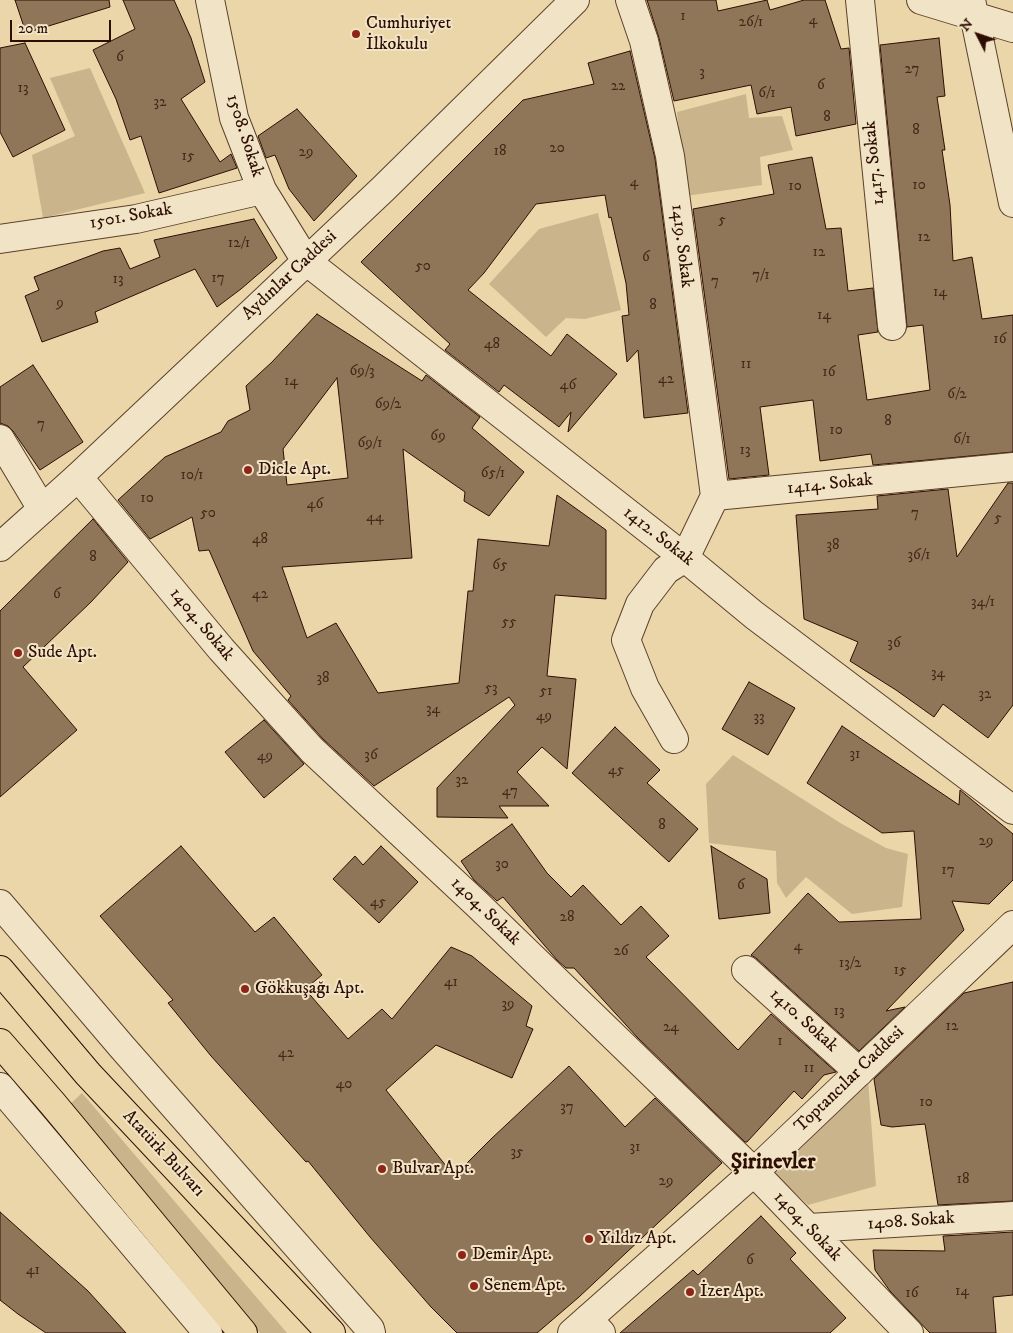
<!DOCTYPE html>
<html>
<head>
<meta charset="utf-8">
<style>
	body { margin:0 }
	#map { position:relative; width:1013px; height:1333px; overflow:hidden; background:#ead6a8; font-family:"IM FELL DW Pica",serif }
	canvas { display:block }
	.north { position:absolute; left:953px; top:10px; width:50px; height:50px; -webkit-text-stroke:4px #f1e4c6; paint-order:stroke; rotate:311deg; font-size:14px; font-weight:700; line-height:20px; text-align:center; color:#2e0e03 }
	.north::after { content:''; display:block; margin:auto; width:18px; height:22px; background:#2e0e03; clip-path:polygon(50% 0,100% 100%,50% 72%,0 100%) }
	.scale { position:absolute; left:10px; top:20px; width:101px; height:22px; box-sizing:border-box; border:2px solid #2e0e03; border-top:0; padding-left:6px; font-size:15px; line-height:18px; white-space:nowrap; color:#2e0e03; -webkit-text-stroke:4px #f1e4c6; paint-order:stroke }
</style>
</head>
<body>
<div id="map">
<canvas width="1013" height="1333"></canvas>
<div class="north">N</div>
<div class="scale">20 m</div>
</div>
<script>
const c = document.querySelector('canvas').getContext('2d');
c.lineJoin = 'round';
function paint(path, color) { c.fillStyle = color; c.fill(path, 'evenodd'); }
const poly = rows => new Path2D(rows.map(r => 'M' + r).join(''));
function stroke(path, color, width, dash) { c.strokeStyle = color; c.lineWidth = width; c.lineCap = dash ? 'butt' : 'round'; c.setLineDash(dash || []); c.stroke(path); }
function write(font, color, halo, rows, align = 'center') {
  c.font = font + ' "IM FELL DW Pica",serif'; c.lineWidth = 4; c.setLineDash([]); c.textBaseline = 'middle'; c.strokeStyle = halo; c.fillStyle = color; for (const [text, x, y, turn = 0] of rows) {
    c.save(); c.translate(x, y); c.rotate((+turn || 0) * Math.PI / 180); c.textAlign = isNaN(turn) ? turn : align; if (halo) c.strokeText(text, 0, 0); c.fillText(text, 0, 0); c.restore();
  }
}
paint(poly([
	[90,68,145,193,43,218,32,155,75,136,50,78],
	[746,94,749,118,782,116,793,150,760,157,762,185,686,196,677,112],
	[598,213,621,310,585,319,566,318,546,337,489,284,539,229],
	[733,755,842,824,886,848,908,854,902,907,852,914,806,877,786,898,777,883,776,851,709,843,706,784],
	[868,1080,876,1186,808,1205,772,1171],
	[82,1093,287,1333,260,1333,67,1107]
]), '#cab48c');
const building = poly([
	[15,0,109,0,110,7,26,33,15,0],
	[123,0,174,0,191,38,205,82,181,99,220,162,231,154,237,168,159,193,141,136,130,140,116,99,93,50,135,29,123,0],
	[647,0,716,0,718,11,767,0,770,10,804,0,825,0,841,49,849,48,856,124,796,136,791,107,757,114,751,85,674,101,659,38,647,0],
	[939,38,945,96,937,97,945,150,942,150,950,205,953,261,972,257,982,319,1013,315,1013,452,873,465,871,454,820,461,813,400,760,407,769,475,729,479,693,209,774,194,768,165,812,157,826,229,841,228,848,291,873,288,878,332,858,335,867,400,930,390,923,325,907,327,880,45,939,38],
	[25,43,65,130,13,157,0,132,0,48,25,43],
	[630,51,655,159,688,413,644,418,638,350,627,362,622,316,629,315,626,283,611,217,609,218,605,195,536,204,484,273,468,290,551,356,567,334,617,374,568,432,571,412,559,427,504,385,499,392,445,350,450,344,361,262,523,100,594,84,588,63,630,51],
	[297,109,357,176,314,221,289,189,275,155,266,158,258,136,297,109],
	[254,219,277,258,241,289,217,307,195,269,95,312,98,322,42,342,25,296,39,290,34,277,103,251,120,248,130,269,160,257,154,240,254,219],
	[317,314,422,381,426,375,480,417,472,428,524,472,489,516,464,501,465,492,403,449,412,558,282,567,307,638,336,623,378,693,459,683,468,591,473,591,478,539,549,546,557,495,606,530,606,599,555,595,547,676,576,679,567,769,542,747,517,772,549,806,499,806,508,818,437,817,437,788,515,705,509,697,374,786,323,739,288,700,291,696,253,651,209,550,199,551,192,517,150,539,118,500,165,457,221,432,228,421,250,410,246,386,272,362,317,314],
	[337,378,348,478,287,485,283,449,337,378],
	[33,365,83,442,40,470,13,431,8,426,0,423,0,387,33,365],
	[1008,483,1013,483,1013,705,988,738,943,704,934,717,896,690,850,661,858,642,804,619,796,515,878,509,877,496,948,489,957,557,1008,483],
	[93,519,128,562,91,602,23,667,77,730,0,797,0,611,93,519],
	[749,682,795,708,768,755,722,729,749,682],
	[264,720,304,764,264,798,225,752,264,720],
	[842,726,959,805,960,790,1013,834,1013,880,989,904,952,901,964,930,886,1011,905,1007,859,1051,756,958,751,955,808,893,839,922,921,919,914,831,882,833,807,783,842,726],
	[615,727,660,770,647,783,698,829,669,862,572,773,615,727],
	[512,824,547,873,571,897,583,885,621,925,641,906,669,936,646,957,738,1050,771,1014,836,1072,824,1075,802,1099,794,1091,747,1142,745,1142,637,1037,574,968,566,968,557,960,503,897,497,901,474,880,461,861,512,824],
	[181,846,255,932,274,917,322,975,305,989,348,1039,382,1009,392,1019,451,947,472,956,532,1006,526,1026,533,1029,512,1078,436,1045,386,1090,454,1176,491,1139,569,1066,625,1127,655,1098,722,1163,579,1297,537,1333,457,1333,431,1307,370,1237,308,1161,306,1162,211,1056,168,1003,173,1000,100,916,181,846],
	[381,846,418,882,379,923,333,879,355,856,363,865,381,846],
	[711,846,767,879,770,913,719,919,711,846],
	[1013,982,1013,1201,938,1205,925,1124,892,1127,881,1125,874,1079,964,993,1013,982],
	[0,1212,88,1291,126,1333,46,1333,18,1314,0,1300,0,1212],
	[761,1216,796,1253,790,1259,846,1318,830,1333,620,1333,693,1270,698,1275,761,1216],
	[1013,1232,1013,1295,993,1297,996,1333,930,1333,890,1291,875,1270,873,1250,945,1251,943,1236,1013,1232]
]);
paint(building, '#907659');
stroke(building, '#2e0e03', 1);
const minor = poly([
	[210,0,234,118,262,190,306,261,685,558,754,615,1013,810],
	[630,0,644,41,670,156,715,496],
	[860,0,892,326],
	[921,0,1013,28],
	[971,0,1013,203],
	[0,239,136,219,262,190],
	[0,439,42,509],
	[78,477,221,649,312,750,478,905,754,1172,909,1333],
	[674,739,645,688,626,640,640,604,666,570,685,558,715,496,1013,467],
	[746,970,859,1072],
	[809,1228,1013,1216],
	[588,1319,601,1333]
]);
const tertiary = poly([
	[0,547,78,477,383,189,575,0],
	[0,904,122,1047,370,1329,371,1333],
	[0,1087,208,1333],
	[572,1333,754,1172,1013,925]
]);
const primary = poly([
	[0,970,88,1074,331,1333],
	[0,1043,53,1104,243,1333]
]);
stroke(minor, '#5d402c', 30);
stroke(tertiary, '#5d402c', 30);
stroke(primary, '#2e0e03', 30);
stroke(minor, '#f1e4c6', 28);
stroke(tertiary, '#f1e4c6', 28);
stroke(primary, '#ead6a8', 28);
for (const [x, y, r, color] of [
	[356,34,5,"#8f2418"],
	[248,470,5,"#8f2418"],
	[18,653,5,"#8f2418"],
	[245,989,5,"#8f2418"],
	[382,1169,5,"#8f2418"],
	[589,1239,5,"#8f2418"],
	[462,1255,5,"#8f2418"],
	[474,1286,5,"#8f2418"],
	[690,1292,5,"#8f2418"]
]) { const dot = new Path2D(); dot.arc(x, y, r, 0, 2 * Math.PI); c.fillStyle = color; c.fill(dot); stroke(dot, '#f1e4c6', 2); }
write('15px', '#462818', null, [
	["1",683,17],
	["4",813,21],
	["26/1",751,23],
	["6",120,58],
	["27",912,70],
	["3",702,73],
	["6",821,86],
	["22",618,87],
	["13",23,89],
	["6/1",767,94],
	["32",160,103],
	["8",827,118],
	["8",916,131],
	["20",557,149],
	["18",500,152],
	["29",306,153],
	["15",188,157],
	["4",634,183],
	["10",919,186],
	["10",795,187],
	["5",722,221],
	["12",924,238],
	["12/1",239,244],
	["12",819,253],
	["6",646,258],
	["50",423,267],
	["7/1",761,276],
	["17",218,279],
	["13",118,280],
	["7",715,282],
	["14",940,293],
	["9",60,304],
	["8",653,306],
	["14",824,316],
	["16",1000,340],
	["48",492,345],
	["11",746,365],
	["69/3",362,372],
	["16",829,373],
	["42",666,380],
	["14",291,382],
	["46",568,386],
	["6/2",957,395],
	["69/2",388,405],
	["8",888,422],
	["7",41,425],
	["10",836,431],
	["69",438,437],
	["6/1",962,440],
	["69/1",370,444],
	["13",745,451],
	["65/1",493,474],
	["10/1",192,476],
	["10",147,499],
	["46",315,505],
	["50",208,514],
	["7",915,514],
	["44",375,518],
	["5",998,519],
	["48",260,540],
	["38",833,546],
	["36/1",919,556],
	["8",93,558],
	["65",500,566],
	["6",57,595],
	["42",260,595],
	["34/1",983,603],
	["55",509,623],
	["36",894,644],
	["34",938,674],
	["38",323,679],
	["53",491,689],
	["51",546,692],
	["32",985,695],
	["34",433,710],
	["49",544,717],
	["33",759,718],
	["31",855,755],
	["36",371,756],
	["49",265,757],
	["45",616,771],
	["32",462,781],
	["47",510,792],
	["8",662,826],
	["29",986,842],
	["30",502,865],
	["17",948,871],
	["6",741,886],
	["45",378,903],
	["28",567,918],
	["4",798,947],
	["26",621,952],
	["13/2",850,964],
	["15",900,971],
	["41",451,983],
	["39",508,1005],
	["13",839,1012],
	["12",952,1027],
	["24",671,1028],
	["1",780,1042],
	["42",286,1054],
	["11",809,1069],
	["40",344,1085],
	["10",926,1103],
	["37",567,1108],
	["31",635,1148],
	["35",517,1153],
	["18",963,1180],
	["29",666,1182],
	["6",750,1261],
	["41",33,1271],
	["14",962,1292],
	["16",912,1294]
]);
write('18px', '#2e0e03', '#f1e4c6', [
	["Cumhuriyet",366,24],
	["İlkokulu",366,45],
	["Dicle Apt.",258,470],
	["Sude Apt.",28,653],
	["Gökkuşağı Apt.",255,989],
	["Bulvar Apt.",392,1169],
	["Yıldız Apt.",599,1239],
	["Demir Apt.",472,1255],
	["Senem Apt.",484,1286],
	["İzer Apt.",700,1292]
], 'left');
write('18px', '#2e0e03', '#f1e4c6', [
	["1508. Sokak",244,136,72],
	["1417. Sokak",875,163,-96],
	["1501. Sokak",131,217,-10],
	["1419. Sokak",681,246,83],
	["Aydınlar Caddesi",290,276,-43],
	["1414. Sokak",830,485,-6],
	["1412. Sokak",658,537,38],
	["1404. Sokak",201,625,50],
	["1404. Sokak",485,912,44],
	["1410. Sokak",803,1021,42],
	["Toptancılar Caddesi",850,1080,-44],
	["Atatürk Bulvarı",163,1154,47],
	["1408. Sokak",911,1222,-4],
	["1404. Sokak",807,1227,46]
]);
write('bold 22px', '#2e0e03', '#f1e4c6', [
	["Şirinevler",773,1163]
]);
</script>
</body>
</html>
